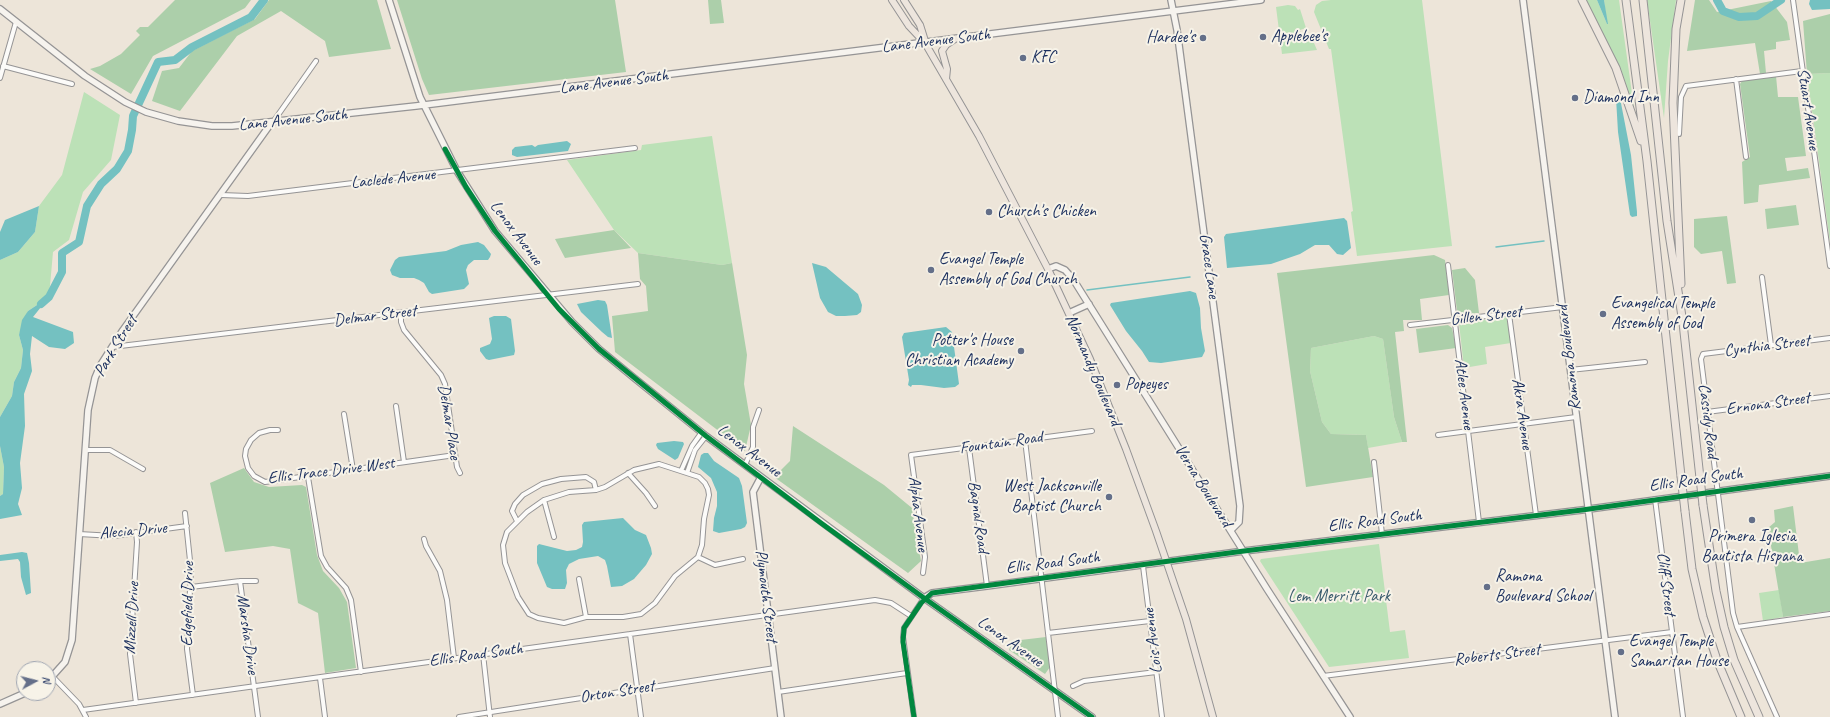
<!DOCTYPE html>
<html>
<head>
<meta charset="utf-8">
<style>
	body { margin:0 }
	#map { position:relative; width:1830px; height:717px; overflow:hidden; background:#ede5d9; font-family:Caveat,sans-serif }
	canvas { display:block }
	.north { position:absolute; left:16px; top:661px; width:40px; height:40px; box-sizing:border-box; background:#f7f3e8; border:1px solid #9fa5b1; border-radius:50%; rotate:83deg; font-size:11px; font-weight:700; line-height:16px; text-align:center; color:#1b2f5e }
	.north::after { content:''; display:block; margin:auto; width:14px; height:18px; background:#646f89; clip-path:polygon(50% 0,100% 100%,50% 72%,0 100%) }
</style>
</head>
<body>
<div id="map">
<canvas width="1830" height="717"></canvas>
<div class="north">N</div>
</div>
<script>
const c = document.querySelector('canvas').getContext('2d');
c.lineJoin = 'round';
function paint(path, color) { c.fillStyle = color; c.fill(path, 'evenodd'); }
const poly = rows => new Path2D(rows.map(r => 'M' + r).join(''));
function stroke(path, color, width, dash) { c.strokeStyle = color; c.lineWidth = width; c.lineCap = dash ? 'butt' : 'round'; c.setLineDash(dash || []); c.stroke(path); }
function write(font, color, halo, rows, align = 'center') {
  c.font = font + ' Caveat,sans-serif'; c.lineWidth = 4; c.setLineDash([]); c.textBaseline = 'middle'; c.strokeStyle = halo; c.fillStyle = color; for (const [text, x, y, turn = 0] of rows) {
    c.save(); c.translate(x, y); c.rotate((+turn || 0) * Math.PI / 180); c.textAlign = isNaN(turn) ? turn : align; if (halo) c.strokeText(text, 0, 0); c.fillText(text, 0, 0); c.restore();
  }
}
paint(poly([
	[1331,0,1422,0,1452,246,1357,256,1351,212,1353,211,1331,49,1329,49,1314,12,1316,5,1322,1],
	[1585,0,1597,0,1607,24,1604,0,1619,0,1634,108],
	[1647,0,1676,0,1668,61,1664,118],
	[1288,5,1295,6,1298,10,1300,9,1306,28,1300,30,1301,36,1311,36,1317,50,1282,54,1276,7],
	[1830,73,1830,242,1807,74],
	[84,92,120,115,111,160,83,192,69,240,53,252,49,297,28,311,19,335,23,350,21,368,14,382,12,396,0,417,0,260,18,252,35,232,39,206,62,175],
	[712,136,732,263,722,265,638,253,614,230,567,160,641,150,642,145],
	[1507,317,1511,343,1485,347,1487,364,1464,368,1459,323],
	[1374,336,1383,339,1394,417,1402,442,1368,448,1366,435,1331,434,1322,422,1310,371,1311,348],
	[0,446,4,467,3,494,0,496],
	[1379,544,1390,632,1405,630,1409,658,1329,667,1260,561,1261,559],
	[1779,590,1783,617,1763,621,1759,593]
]), '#bce1b7');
paint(poly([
	[175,0,251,0,245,8,153,56,131,94,90,69,100,66,121,54,140,35,136,31,140,27,148,27],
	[269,0,377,0,391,49,329,57,325,41,281,11,237,36,180,111,152,101,162,71,179,68,192,51,255,19],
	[397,0,615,0,626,72,429,95,422,79],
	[708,0,721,0,724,23,710,24],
	[1695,0,1709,0,1717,12,1771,1,1787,22,1790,40,1776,42,1776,49,1764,51,1766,73,1760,74,1755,43,1687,51],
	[1830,14,1830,73,1807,74,1803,21],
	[1776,76,1778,97,1798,97,1806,156,1785,158,1787,171,1808,168,1810,178,1759,185,1758,202,1744,204,1742,162,1750,157,1740,84,1742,81],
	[1796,205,1799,225,1767,229,1765,209],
	[1727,216,1736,283,1727,284,1722,251,1701,254,1694,247,1694,219],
	[614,230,631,248,565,258,555,239],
	[638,253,722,265,732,263,747,355,744,384,751,425,745,451,615,352,612,316,648,311,646,286,640,279],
	[1434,255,1445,260,1449,295,1420,299,1422,320,1403,320,1404,331,1395,332,1407,442,1402,442,1394,417,1383,339,1374,336,1311,348,1310,371,1322,422,1331,434,1366,435,1373,477,1306,487,1277,273],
	[1465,268,1475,280,1479,313,1458,314,1457,311,1452,270],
	[1448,325,1452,328,1456,348,1419,353,1416,329],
	[793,426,884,485,912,508,921,561,908,573,774,477,790,461],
	[244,468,254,482,269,487,302,485,306,487,317,555,323,571,339,588,347,602,356,668,325,673,318,613,298,603,290,549,273,546,225,552,210,483],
	[1793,506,1800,563,1830,558,1830,611,1783,617,1768,528,1775,522,1774,510],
	[1046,637,1050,667,1045,674,1009,650,1012,641]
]), '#accfaa');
paint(poly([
	[1597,0,1604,0,1608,24,1607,24],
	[1810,0,1830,0,1830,9,1812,10,1809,4],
	[1618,96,1620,98,1631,155,1637,212,1637,216,1632,217,1630,215,1618,132,1616,98],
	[567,141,571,144,568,151,517,157,512,155,512,150,515,147,532,145,535,147,538,145],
	[39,206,35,232,18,252,0,260,0,232,5,220],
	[1344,218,1347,221,1351,248,1343,255,1337,254,1329,245,1315,245,1300,254,1271,264,1227,268,1224,237,1226,234],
	[478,242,484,245,491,254,490,257,488,260,474,260,468,265,466,270,469,284,464,289,432,294,429,292,424,283,419,280,414,278,400,278,392,275,390,270,395,260,399,257,446,251,461,245],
	[812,263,826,267,858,294,862,305,861,312,857,315,845,316,836,316,828,312,820,298],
	[1190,291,1196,293,1200,308,1201,328,1205,351,1202,357,1161,363,1149,362,1142,351,1126,331,1110,305,1111,303],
	[49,297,33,317,73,332,74,343,65,349,49,347,32,336,30,354,32,371,24,394,25,426,20,463,22,488,18,504,22,515,0,519,0,496,3,494,4,467,0,446,0,417,12,396,14,382,21,368,23,350,19,335,22,320,28,311],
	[598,300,605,301,607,305,612,338,608,337,602,332,581,312,577,304],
	[494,316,506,316,511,319,515,351,514,355,489,360,486,359,480,351,480,348,490,344,492,339,489,318],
	[946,327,952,332,959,384,955,387,944,388,921,385,912,385,911,387,908,385,909,380,902,337,904,333],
	[674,441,683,442,684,444,678,458,675,460,658,449,656,445,657,443],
	[704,453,708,453,714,461,739,478,742,486,747,523,745,527,741,529,719,533,713,531,714,518,717,506,717,492,711,478,698,467,701,455],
	[623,518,635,530,646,535,651,548,652,554,646,565,634,579,622,586,611,587,607,566,605,560,598,556,579,559,569,564,566,570,567,583,565,589,552,589,547,587,537,563,537,546,539,544,567,551,576,550,582,547,583,542,582,525,584,522],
	[22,552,27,553,29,563,31,593,26,595,21,577,20,562,18,559,0,561,0,555]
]), '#74c1c1');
stroke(poly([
	[1496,247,1544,241],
	[1087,290,1190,277]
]), '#74c1c1', 1.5);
stroke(poly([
	[1717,0,1723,11,1739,17,1757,16,1781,0],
	[41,304,49,297,62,272,62,253,79,242,87,206,101,184,117,169,128,151,132,130,133,116,158,62,175,60,192,47,251,17,264,0]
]), '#74c1c1', 8);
const street = poly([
	[1793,0,1830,266],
	[3,66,72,84],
	[0,78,16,22],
	[1736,79,1746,157],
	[273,122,316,61],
	[1679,134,1681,97,1686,86,1802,71],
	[221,195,248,196,635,148],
	[1448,265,1479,522],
	[1762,277,1771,345],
	[401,313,401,322,404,330,441,375,445,384,457,467,460,473],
	[1509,314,1536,515],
	[1410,325,1563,307],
	[112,347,638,284],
	[1570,370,1645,362],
	[396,406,404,462],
	[1707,412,1830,396],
	[344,414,353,470],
	[278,430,270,430,259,433,251,440,246,449,245,456,248,468,254,476,265,482,455,455],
	[1438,435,1576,417],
	[1025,440,1058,717],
	[969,448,987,586],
	[85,450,110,450,143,469],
	[1374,462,1382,534],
	[659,464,699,477,705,483,708,489,709,495,704,519,702,545,698,557,675,576,655,603,641,614,623,617,586,617,564,623,538,618,529,614,518,597,505,563,503,545,507,532,527,512,544,500,569,492,596,490,605,487,634,470,659,464],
	[745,465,753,447,753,427,759,410],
	[681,471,692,446,702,432],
	[628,473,646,493,655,506],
	[687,473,695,450,706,436],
	[308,477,321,556,327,567,346,588,351,600,361,672],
	[1655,499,1683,717],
	[544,500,554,537],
	[185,513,191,570,187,649,193,695],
	[517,521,512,511,515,504,523,495,542,484,561,479,586,477,594,482,596,490],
	[136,532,137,542,130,654,136,703],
	[79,534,114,536,187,526],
	[424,539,426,546,440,571,447,600,454,658],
	[698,557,715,565,743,559],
	[1143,566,1162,717],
	[923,573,925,557,911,455,1092,431],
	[579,579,586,617],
	[240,581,258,717],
	[191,587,240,581,256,581],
	[1737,627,1830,614],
	[1048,633,1150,621],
	[630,634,641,717],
	[483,654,490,717],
	[1323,676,1672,632],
	[53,677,79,704,86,717],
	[320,678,325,717],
	[1073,686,1084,681,1156,672],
	[778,692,907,673],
	[83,710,875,600,891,603,911,616],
	[459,717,775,668],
	[914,717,903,637,904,628,924,598],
	[1777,717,1737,627,1733,613,1701,359,1703,354,1830,338]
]);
const secondary = poly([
	[389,0,420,97,457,171,495,231,572,322,599,349,633,377,706,436,924,598,1092,717],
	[1171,0,1177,30,1240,506,1239,522,1231,530],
	[1523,0,1615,717],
	[0,9,85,76,125,102,146,112,178,121,212,126,232,126,416,106,1261,0],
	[1048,269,1056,266,1065,270,1073,279,1267,589,1350,717],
	[1069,313,1089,304],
	[761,477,753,492,781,717],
	[924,598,932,593,987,586,1244,551,1582,510,1830,476],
	[48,681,65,662,72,640,88,410,95,378,100,366,123,330,272,122],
	[0,704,25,693]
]);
const primary = poly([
	[892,0,909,26,925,43,979,136,1048,269,1090,359,1126,449,1156,531,1186,619,1213,717],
	[904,0,920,25,925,41],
	[946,79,947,69,942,51,946,45,955,39]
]);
const highway = poly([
	[1582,0,1616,68,1641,141],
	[1626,0,1647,161,1681,476],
	[1643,0,1667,221,1683,323,1700,478],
	[1681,0,1676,29,1673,103,1681,284],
	[1703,505,1716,591,1724,627,1734,660,1759,717],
	[1685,511,1692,569,1703,617,1717,660,1741,717]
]);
stroke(street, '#959495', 6);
stroke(secondary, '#959495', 8);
stroke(primary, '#959495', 8);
stroke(highway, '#959495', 9);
stroke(street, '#fcfbf9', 4);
stroke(secondary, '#f6f3ee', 5.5);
stroke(primary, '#ede5dd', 6);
stroke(highway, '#ede5dd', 7);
const highwayBridge = poly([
	[1681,476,1685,511],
	[1700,478,1703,505]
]);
stroke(highwayBridge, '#959495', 9, []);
stroke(highwayBridge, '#ede5dd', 7);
stroke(poly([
	[445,149,466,187,495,231,559,309,599,349,706,436,821,523,924,598,1092,717],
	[914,717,903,642,904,628,921,603,932,593,1244,551,1582,510,1830,476]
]), '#00873e', 5);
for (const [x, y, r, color] of [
	[1263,37,4,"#646f89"],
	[1203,38,4,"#646f89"],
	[1023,58,4,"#646f89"],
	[1575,98,4,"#646f89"],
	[989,212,4,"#646f89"],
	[931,270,4,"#646f89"],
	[1603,314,4,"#646f89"],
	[1021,351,4,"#646f89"],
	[1117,385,4,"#646f89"],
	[1109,497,4,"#646f89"],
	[1752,520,4,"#646f89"],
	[1487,587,4,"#646f89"],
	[1621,652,4,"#646f89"]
]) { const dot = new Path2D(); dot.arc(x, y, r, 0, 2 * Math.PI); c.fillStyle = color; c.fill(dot); stroke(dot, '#f7f3e8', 1.5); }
write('17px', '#1b2f5e', '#f7f3e8', [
	["Applebee's",1271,37],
	["Hardee's",1195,38,"right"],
	["KFC",1031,58],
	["Diamond Inn",1583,98],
	["Church's Chicken",997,212],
	["Evangel Temple",939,260],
	["Assembly of God Church",939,280],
	["Evangelical Temple",1611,304],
	["Assembly of God",1611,324],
	["Potter's House",1013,341,"right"],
	["Christian Academy",1013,361,"right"],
	["Popeyes",1125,385],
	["West Jacksonville",1101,487,"right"],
	["Baptist Church",1101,507,"right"],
	["Primera Iglesia",1752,537,"center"],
	["Bautista Hispana",1752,557,"center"],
	["Ramona",1495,577],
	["Boulevard School",1495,597],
	["Evangel Temple",1629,642],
	["Samaritan House",1629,662]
], 'left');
write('17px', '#1b2f5e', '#f7f3e8', [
	["Lane Avenue South",936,41,-7],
	["Lane Avenue South",614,82,-7],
	["Stuart Avenue",1808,109,82],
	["Lane Avenue South",293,120,-6],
	["Laclede Avenue",393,179,-6],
	["Lenox Avenue",516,233,53],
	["Grace Lane",1209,266,82],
	["Delmar Street",375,316,-7],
	["Gillen Street",1486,316,-7],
	["Park Street",116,346,-59],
	["Cynthia Street",1767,346,-7],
	["Ramona Boulevard",1569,358,-97],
	["Normandy Boulevard",1093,370,67],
	["Atlee Avenue",1464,394,83],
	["Ernona Street",1768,404,-8],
	["Akra Avenue",1522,414,82],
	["Cassidy Road",1708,421,83],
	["Delmar Place",449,422,81],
	["Fountain Road",1001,443,-8],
	["Lenox Avenue",749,451,37],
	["Ellis Trace Drive West",331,471,-7],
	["Ellis Road South",1696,480,-8],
	["Verna Boulevard",1203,486,58],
	["Alpha Avenue",918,514,83],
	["Bagnal Road",978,517,82],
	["Ellis Road South",1375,521,-7],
	["Alecia Drive",133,531,-5],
	["Ellis Road South",1053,563,-7],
	["Cliff Street",1666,584,83],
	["Plymouth Street",766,596,83],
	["Edgefield Drive",188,604,-89],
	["Mizzell Drive",132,618,-87],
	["Marsha Drive",247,634,82],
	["Lois Avenue",1153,641,-97],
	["Lenox Avenue",1010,642,35],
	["Ellis Road South",476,655,-8],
	["Roberts Street",1497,655,-7],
	["Orton Street",617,692,-9]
]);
write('17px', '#395b6d', '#f7f3e8', [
	["Lem Merritt Park",1339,597]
]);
</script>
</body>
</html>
